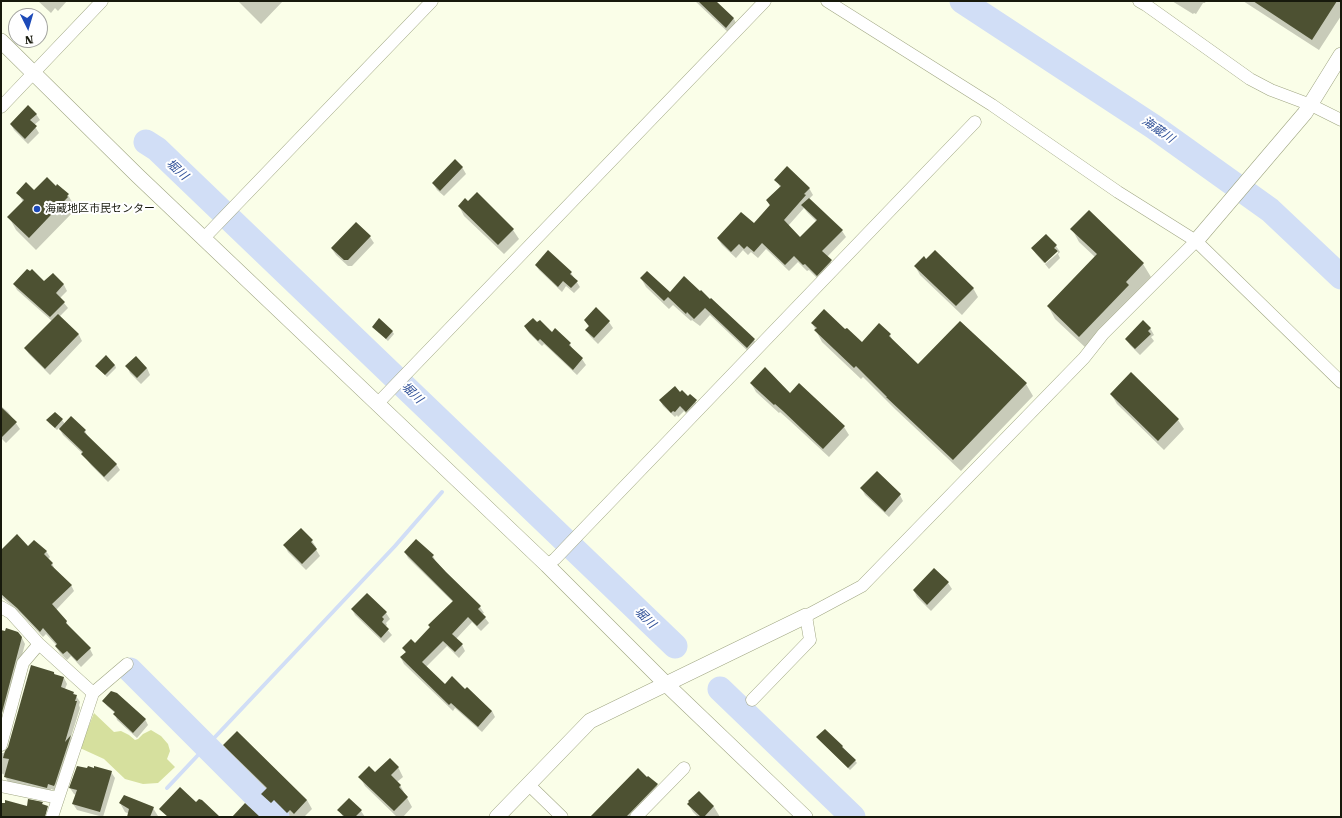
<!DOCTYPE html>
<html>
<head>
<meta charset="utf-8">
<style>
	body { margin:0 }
	#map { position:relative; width:1342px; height:818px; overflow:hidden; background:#fafee8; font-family:"Roboto Serif",serif }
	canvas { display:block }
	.frame { position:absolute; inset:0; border:2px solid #17190c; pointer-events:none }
	.north { position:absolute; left:8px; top:8px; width:40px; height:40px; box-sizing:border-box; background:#fff; border:1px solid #a2a39e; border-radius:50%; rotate:175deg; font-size:11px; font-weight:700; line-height:16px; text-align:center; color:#17190c }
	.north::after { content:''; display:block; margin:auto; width:14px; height:18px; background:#1d4ab8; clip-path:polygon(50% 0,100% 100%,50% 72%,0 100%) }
</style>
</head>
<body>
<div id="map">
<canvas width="1342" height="818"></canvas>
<div class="frame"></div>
<div class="north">N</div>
</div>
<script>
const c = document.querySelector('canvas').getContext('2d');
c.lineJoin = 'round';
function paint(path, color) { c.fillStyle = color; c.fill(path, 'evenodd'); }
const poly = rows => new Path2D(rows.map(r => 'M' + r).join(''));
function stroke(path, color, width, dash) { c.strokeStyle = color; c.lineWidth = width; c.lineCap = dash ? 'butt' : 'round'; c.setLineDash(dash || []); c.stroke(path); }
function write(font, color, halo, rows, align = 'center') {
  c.font = font + ' "Roboto Serif","Noto Sans JP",serif'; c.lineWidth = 4; c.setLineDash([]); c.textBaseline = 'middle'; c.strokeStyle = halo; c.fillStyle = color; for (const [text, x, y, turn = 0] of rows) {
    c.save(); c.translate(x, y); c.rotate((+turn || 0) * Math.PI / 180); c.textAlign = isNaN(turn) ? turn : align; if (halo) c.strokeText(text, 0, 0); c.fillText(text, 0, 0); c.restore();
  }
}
paint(poly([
	[94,713,114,732,121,731,129,735,135,740,138,739,143,734,151,730,161,736,168,744,170,751,167,759,175,767,158,783,143,784,125,779,104,759,80,748]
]), '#d6e09e');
paint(poly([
	[38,1,67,1,58,11,55,8,51,13],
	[238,1,283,1,261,24],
	[695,1,715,1,734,19,738,27,731,35],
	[1172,1,1206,1,1205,3,1203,3,1196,14,1194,13,1193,14],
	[1243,1,1341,1,1341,16,1319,50],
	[36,114,40,120,34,125,39,133,28,144,14,130,11,124],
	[462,167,466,174,444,196,437,190,433,183],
	[776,180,809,188,813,195,809,199,842,231,846,237,827,257,835,267,821,282,809,270,807,271,798,262,789,271,766,249,758,258,751,252,748,255,743,250,736,258,722,245,718,239,754,225,770,206,767,200,780,187],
	[804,208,807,212,817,222,800,238,788,226],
	[56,187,68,195,75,207,74,209,75,210,36,250,16,230,9,217,23,202,18,193,34,192],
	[459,206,513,230,519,239,504,254,464,216],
	[1089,211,1143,264,1151,277,1134,295,1087,349,1055,319,1048,306,1095,257,1079,242,1072,229],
	[1046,235,1056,246,1060,252,1058,254,1060,258,1049,269,1045,264,1058,253,1058,250,1044,263,1036,254,1032,248],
	[370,237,374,243,352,266,348,266,336,255,332,249],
	[536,265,571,273,580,287,574,293,566,286,562,292,539,270],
	[915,266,973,288,978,297,962,315,920,275],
	[53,275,64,285,67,291,60,298,68,308,59,317,79,335,82,341,50,375,29,354,25,348,52,321,17,290,14,284,44,282],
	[641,278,670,293,710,301,711,300,754,340,759,348,752,355,710,315,700,326,692,320,691,321,673,305,669,309,646,287],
	[585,320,609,322,613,328,598,344,590,336,586,330,589,327],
	[961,322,1026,384,1033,396,961,471,895,409,863,377,861,379,822,342,812,323,862,344,890,335,893,341,918,366],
	[537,324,570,344,573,350,582,359,586,365,577,375,544,344,542,346,529,333,526,327],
	[373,327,392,331,394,334,388,341],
	[1150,328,1154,335,1151,337,1154,341,1140,355,1130,345,1126,339],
	[115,365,116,368,107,377,98,368],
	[127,366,147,368,150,375,141,384,130,373],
	[1131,374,1178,420,1184,429,1164,450,1117,404,1111,394],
	[751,383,790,395,799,385,844,427,849,435,829,457,789,420,780,412,779,413,756,392],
	[680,394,688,398,690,395,699,406,689,417,684,411,678,417,677,415,675,417,663,406,660,400],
	[1,406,8,412,20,429,6,443,1,438],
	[55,413,62,420,65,424,85,431,88,437,116,464,120,470,108,482,91,465,82,453,63,435,59,428,57,430,49,423,48,420],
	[862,489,900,495,903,501,889,517,865,495],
	[312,541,316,547,315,548,320,556,306,570,288,552,285,546],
	[28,547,46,551,50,557,48,559,52,563,55,570,71,585,74,591,56,610,66,622,70,628,90,649,93,655,81,667,71,656,67,660,60,653,56,647,57,646,46,634,43,637,21,614,1,597,1,552],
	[405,552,433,556,436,562,480,607,484,613,482,614,489,623,481,631,472,622,456,639,462,645,465,651,459,658,447,646,426,667,445,685,465,691,492,711,495,717,482,732,455,708,453,711,404,664,401,658,406,653,403,648,415,644,430,628,429,625,453,602,408,558],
	[934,570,948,583,952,589,931,611,917,597,914,591],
	[367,594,386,613,390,619,386,623,387,625,385,627,392,635,384,643,355,615,352,609],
	[1,631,22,638,25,644,6,715,3,714,1,710],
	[54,672,55,675,64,678,67,684,65,689,73,692,76,696,80,702,79,705,80,708,71,737,74,741,57,791,51,789,50,793,8,782,5,776,5,775,1,773,1,753,4,753,9,748],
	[103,701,145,719,148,725,137,738,117,720,115,713,107,706],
	[237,732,307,800,312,809,304,817,233,817,249,808,266,790,229,754,224,745],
	[818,738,842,746,857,763,850,770],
	[398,767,403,777,397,782,400,785,412,807,403,817,397,817,365,786,360,777],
	[111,772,115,778,103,817,77,810,73,804,76,795,74,794,70,788],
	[647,778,657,785,662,793,639,817,593,817],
	[699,792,714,807,720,817,698,817,693,812,688,804],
	[120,803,153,808,158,816,128,817,129,814,125,812],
	[339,810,361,811,365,817,343,817]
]), '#0003');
stroke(poly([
	[167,788,395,546,442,492]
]), '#d1def6', 4);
stroke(poly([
	[962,1,1154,127,1270,210,1341,277],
	[146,142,157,149,183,174,675,646],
	[130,670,277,817],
	[720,689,853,817]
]), '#d1def6', 25);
paint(poly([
	[698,1,716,1,734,18,726,28],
	[1253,1,1337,1,1312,40],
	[28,105,37,114,30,120,37,126,25,139,10,124],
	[455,159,463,167,440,191,432,183],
	[787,166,810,188,804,194,806,195,784,220,800,237,817,220,801,205,809,198,843,230,822,251,832,260,817,276,805,264,803,265,794,256,785,265,762,243,754,252,747,246,744,249,739,244,731,252,717,238,741,212,754,223,770,205,766,200,781,186,774,180],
	[47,177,56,186,57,184,69,194,67,196,68,197,29,238,7,217,24,200,16,193,26,182,34,190],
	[477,192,514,229,498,245,458,206,465,198,468,201],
	[1089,210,1144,263,1126,282,1129,285,1079,337,1047,306,1097,254,1070,229],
	[356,222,371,236,348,260,344,260,331,248],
	[1046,234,1057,245,1054,248,1058,251,1045,263,1031,248],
	[548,250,572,272,570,274,578,281,571,288,563,281,558,287,535,265],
	[935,250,974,288,956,306,914,266,924,256,926,259],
	[27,269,30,271,32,269,44,281,53,273,64,284,56,293,65,302,50,317,13,284],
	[647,271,670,292,684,276,700,291,701,290,710,299,711,298,755,339,747,348,705,308,694,319,687,312,686,314,668,297,664,301,640,278],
	[596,307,610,321,594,338,585,330,589,326,584,320],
	[824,309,845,329,847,328,862,342,879,323,891,334,889,336,918,364,960,321,1027,383,953,460,886,397,887,397,856,366,854,368,814,330,817,328,811,323],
	[58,314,79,334,45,369,24,348],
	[379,318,393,331,386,339,372,327],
	[533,318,537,322,540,320,552,332,555,328,571,343,569,345,583,358,573,370,540,339,538,341,528,331,524,326],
	[1143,320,1151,328,1148,331,1151,334,1135,349,1125,339],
	[106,355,115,365,105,375,95,366],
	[136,356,147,368,137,378,125,366],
	[765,367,790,393,799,383,845,426,823,449,783,411,775,404,774,405,750,383],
	[1131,372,1179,419,1158,441,1110,394],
	[675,386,680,392,682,390,688,396,690,394,697,400,686,412,680,406,675,412,673,411,671,413,659,400],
	[1,407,17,422,1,438],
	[55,412,63,419,55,428,46,420],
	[71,416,86,430,84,432,117,464,104,477,81,454,83,452,59,429],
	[877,471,901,494,885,512,860,488],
	[301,528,313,540,311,542,317,549,302,564,283,545],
	[17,534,28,546,34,540,47,551,44,554,53,563,51,565,72,585,52,604,67,621,66,623,91,648,77,661,67,651,63,654,55,646,57,644,43,628,40,632,17,608,1,594,1,550],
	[416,539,434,555,432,557,446,572,481,606,478,609,486,617,477,626,468,617,452,634,463,644,455,652,443,641,422,662,445,684,452,676,465,689,467,687,492,711,478,727,451,703,449,705,400,657,406,652,402,648,411,639,415,643,430,627,428,625,453,601,404,552],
	[934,568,949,582,927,605,913,590],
	[367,593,387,612,382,617,384,619,382,622,389,629,381,638,351,609],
	[6,628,18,632,22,637,1,716,1,630,5,631],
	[31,665,54,672,54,674,64,677,61,687,74,692,73,694,77,695,75,701,77,701,65,742,71,735,55,784,54,786,48,784,47,788,4,777,9,759,3,758,5,751,8,747],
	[111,691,117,693,146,719,133,733,113,714,115,712,102,701],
	[825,729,843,746,842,747,856,760,848,768,816,737],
	[237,731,307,800,294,814,290,810,287,813,274,800,271,803,261,794,267,788,223,745],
	[390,758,399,767,391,775,401,785,399,787,408,797,394,811,358,777,369,766,375,772],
	[77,766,87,768,88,766,94,768,94,766,112,771,100,812,72,804,77,790,69,788],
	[638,768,647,777,648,776,658,784,630,813,626,817,590,817],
	[180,787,196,802,199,799,202,800,220,817,168,817,159,809],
	[699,791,714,806,704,817,701,817,687,804,689,802,688,801],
	[124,795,154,807,150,817,127,817,129,809,119,803],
	[349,798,362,810,355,817,345,817,337,810],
	[28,799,43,802,42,804,48,806,45,817,1,817,1,803,5,803,5,800,27,806],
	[245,803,260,817,232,817]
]), '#4d5132');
const minor = poly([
	[827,1,992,105,1118,192,1196,241,1341,382],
	[1139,1,1146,5,1250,79,1271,90,1311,105,1341,120],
	[1,107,102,1],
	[203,239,432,1],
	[378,403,765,1],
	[547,565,555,559,577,536,975,122],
	[1,607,11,613,39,644],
	[752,700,810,640,806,616,862,586,1084,358,1103,334,1196,241],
	[1,745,23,663,39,644,93,693],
	[528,784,562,817],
	[1,786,58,798],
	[52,817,93,693,127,664],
	[636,817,684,768]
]);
const tertiary = poly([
	[1,41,138,176,547,565,666,684,805,817],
	[1196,241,1305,113,1341,55],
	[497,817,590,721,806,616]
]);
stroke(minor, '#9fa582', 13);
stroke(tertiary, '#9fa582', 16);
stroke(minor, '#fff', 12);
stroke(tertiary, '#fff', 15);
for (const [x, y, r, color] of [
	[37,209,4,"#1d4ab8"]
]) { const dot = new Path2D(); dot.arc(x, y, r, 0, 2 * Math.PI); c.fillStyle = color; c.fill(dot); stroke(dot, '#fff', 1.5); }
write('11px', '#17190c', '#fff', [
	["海蔵地区市民センター",45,209]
], 'left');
write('italic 12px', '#325299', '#fff', [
	["海蔵川",1158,130,35],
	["堀川",177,170,42],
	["堀川",412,393,44],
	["堀川",645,618,44]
]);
</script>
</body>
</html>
